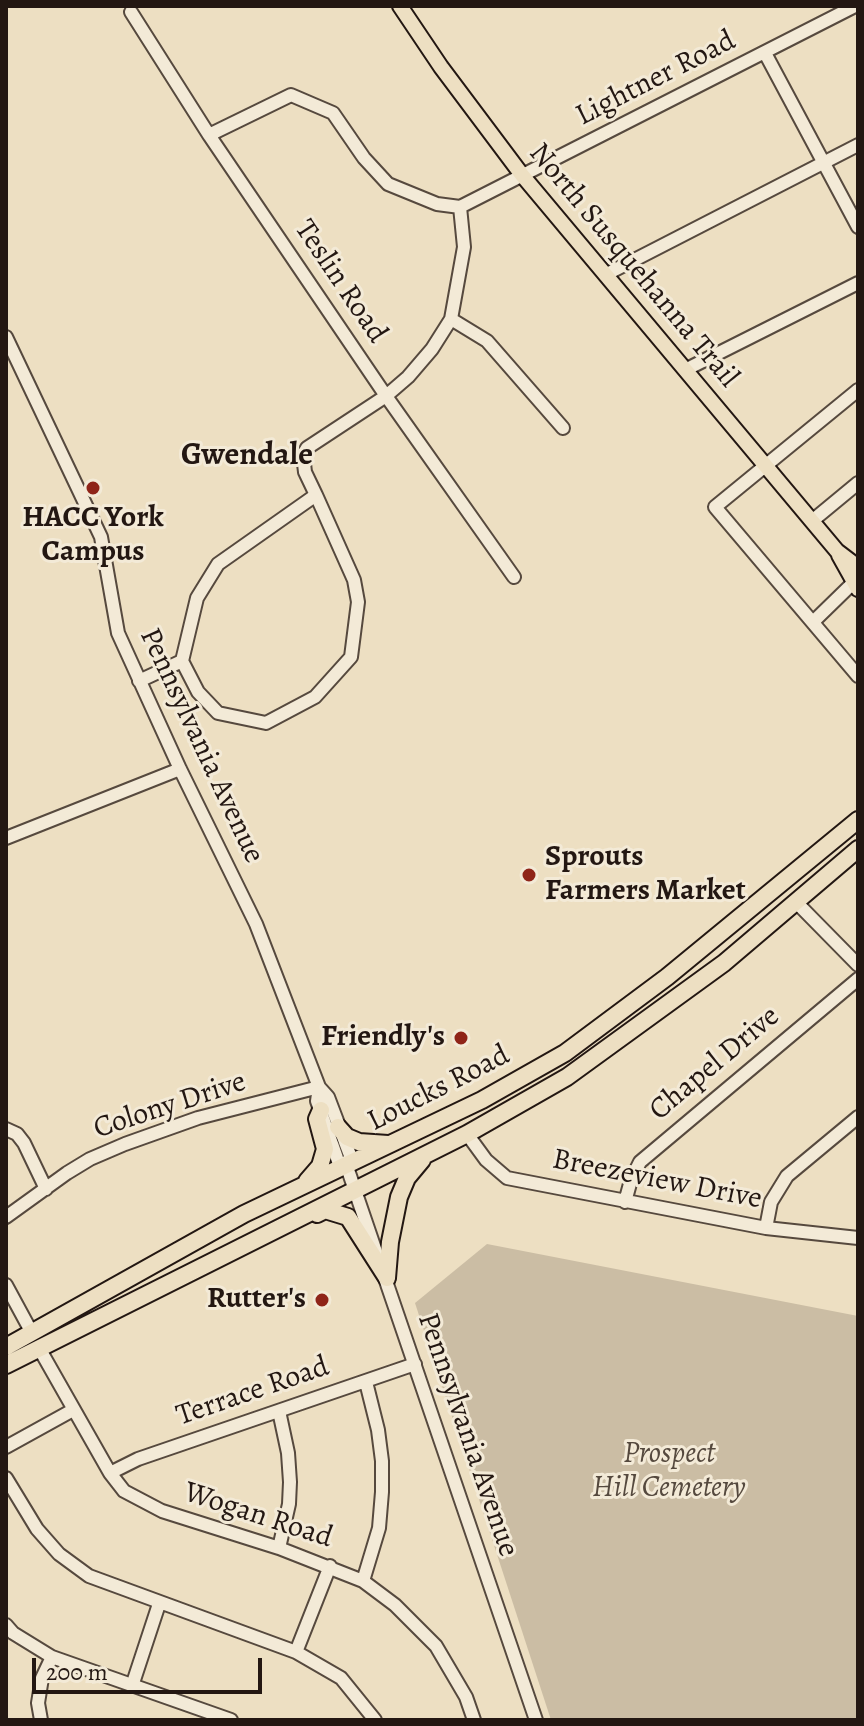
<!DOCTYPE html>
<html>
<head>
<meta charset="utf-8">
<style>
	body { margin:0 }
	#map { position:relative; width:864px; height:1726px; overflow:hidden; background:#eddfc2; font-family:Alegreya,serif }
	canvas { display:block }
	.frame { position:absolute; inset:0; border:8px solid #231712; pointer-events:none }
	.scale { position:absolute; left:32px; top:1658px; width:230px; height:36px; box-sizing:border-box; border:4px solid #231712; border-top:0; padding-left:10px; font-size:24px; line-height:28px; white-space:nowrap; color:#231712; -webkit-text-stroke:6px #f3ead7; paint-order:stroke }
</style>
</head>
<body>
<div id="map">
<canvas width="864" height="1726"></canvas>
<div class="frame"></div>
<div class="scale">200 m</div>
</div>
<script>
const c = document.querySelector('canvas').getContext('2d');
c.lineJoin = 'round';
function paint(path, color) { c.fillStyle = color; c.fill(path, 'evenodd'); }
const poly = rows => new Path2D(rows.map(r => 'M' + r).join(''));
function stroke(path, color, width, dash) { c.strokeStyle = color; c.lineWidth = width; c.lineCap = dash ? 'butt' : 'round'; c.setLineDash(dash || []); c.stroke(path); }
function write(font, color, halo, rows, align = 'center') {
  c.font = font + ' Alegreya,serif'; c.lineWidth = 6; c.setLineDash([]); c.textBaseline = 'middle'; c.strokeStyle = halo; c.fillStyle = color; for (const [text, x, y, turn = 0] of rows) {
    c.save(); c.translate(x, y); c.rotate((+turn || 0) * Math.PI / 180); c.textAlign = isNaN(turn) ? turn : align; if (halo) c.strokeText(text, 0, 0); c.fillText(text, 0, 0); c.restore();
  }
}
paint(poly([
	[487,1244,858,1316,858,1720,551,1720,415,1303]
]), '#cbbda4');
const minor = poly([
	[131,12,209,135,386,396,514,577],
	[765,53,858,227],
	[209,135,291,95,333,113,364,158,388,184,437,204,460,207,855,6],
	[605,275,858,145],
	[451,319,487,341,563,428],
	[6,337,101,537,118,633,180,769,256,924,319,1087,328,1097,350,1155,347,1167,536,1720],
	[685,370,858,283],
	[858,390,715,507,858,676],
	[316,495,218,564,197,598,182,661,198,692,218,713,266,723,315,697,351,657,358,602,354,580,316,495,305,472,303,455,307,448,386,396,408,377,432,349,451,319,464,247,460,207],
	[812,521,858,483],
	[813,622,853,583],
	[139,681,182,661],
	[6,838,180,769],
	[796,902,858,965],
	[319,1087,317,1101,338,1161,347,1167],
	[6,1129,17,1134,24,1143,46,1189],
	[467,1134,486,1160,507,1178,766,1228,858,1238],
	[625,1202,631,1180,640,1162,858,979],
	[6,1217,67,1173,90,1159,125,1144,198,1118,319,1087],
	[766,1228,771,1202,787,1176,858,1117],
	[6,1285,32,1333],
	[39,1348,110,1473,124,1491,162,1511,279,1548,363,1581,395,1605,436,1646,466,1697,474,1720],
	[279,1411,288,1453,290,1482,289,1504,279,1548],
	[6,1447,73,1410],
	[110,1473,138,1459,415,1364],
	[6,1478,37,1529,59,1554,89,1576,296,1652,341,1678,375,1720],
	[363,1581,379,1528,382,1492,382,1461,378,1430,366,1382],
	[6,1625,13,1633,52,1657,231,1720],
	[296,1652,330,1566],
	[132,1686,159,1604],
	[41,1720,38,1703,42,1678,52,1657]
]);
const major = poly([
	[400,6,441,67,522,175,837,551,858,567],
	[839,555,858,589]
]);
const highway = poly([
	[338,1127,347,1137,359,1142,388,1144],
	[307,1181,320,1166,325,1149,317,1119,321,1110],
	[317,1214,325,1210,348,1217,387,1278],
	[387,1278,390,1242,399,1197,407,1178,422,1160],
	[6,1347,244,1214,482,1100,565,1053,667,977,858,820],
	[6,1365,467,1134,567,1077,724,963,858,849]
]);
stroke(minor, '#56493e', 16);
stroke(major, '#231712', 18);
stroke(highway, '#231712', 20);
stroke(minor, '#f3ead7', 12);
stroke(major, '#eddfc2', 14);
stroke(highway, '#eddfc2', 16);
for (const [x, y, r, color] of [
	[93,488,8,"#8f2418"],
	[529,875,8,"#8f2418"],
	[461,1038,8,"#8f2418"],
	[322,1300,8,"#8f2418"]
]) { const dot = new Path2D(); dot.arc(x, y, r, 0, 2 * Math.PI); c.fillStyle = color; c.fill(dot); stroke(dot, '#f3ead7', 3); }
write('30px', '#231712', '#f3ead7', [
	["Lightner Road",656,79,-27],
	["North Susquehanna Trail",633,266,50],
	["Teslin Road",340,282,56],
	["Pennsylvania Avenue",201,746,65],
	["Chapel Drive",715,1064,-40],
	["Loucks Road",439,1089,-27],
	["Colony Drive",170,1106,-18],
	["Breezeview Drive",657,1180,11],
	["Terrace Road",253,1392,-19],
	["Pennsylvania Avenue",467,1435,71],
	["Wogan Road",258,1516,18]
]);
write('bold 30px', '#231712', '#f3ead7', [
	["HACC York",93,519,"center"],
	["Campus",93,553,"center"],
	["Sprouts",545,858,"left"],
	["Farmers Market",545,892,"left"],
	["Friendly's",445,1038],
	["Rutter's",306,1300]
], 'right');
write('italic 30px', '#55493e', '#f3ead7', [
	["Prospect",669,1455],
	["Hill Cemetery",669,1489]
]);
write('bold 32px', '#231712', '#f3ead7', [
	["Gwendale",247,456]
]);
</script>
</body>
</html>
